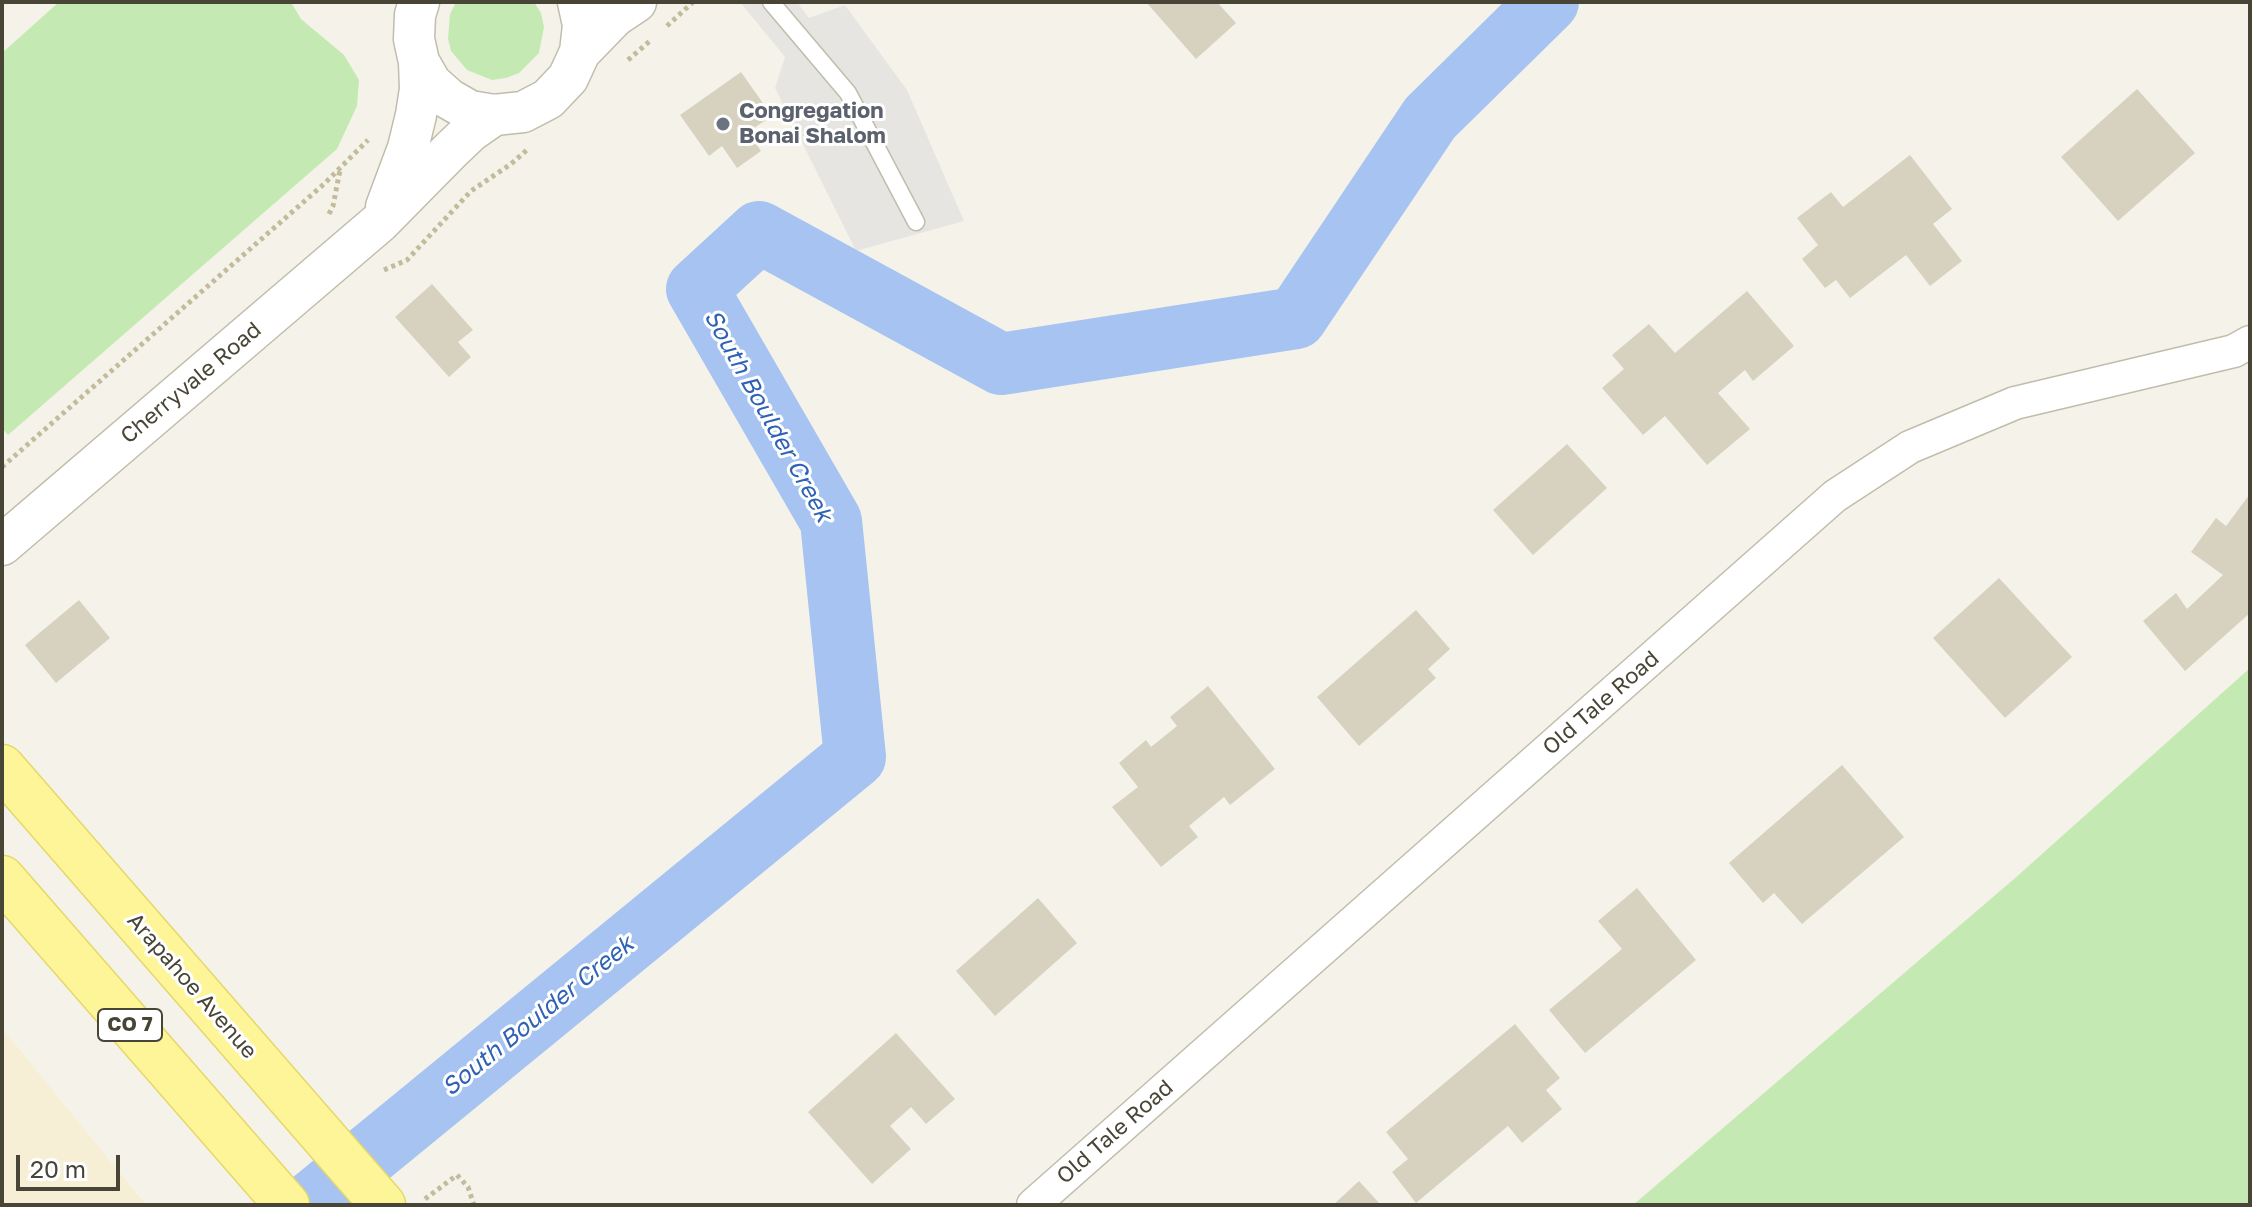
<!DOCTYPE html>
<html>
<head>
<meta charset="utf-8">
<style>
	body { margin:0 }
	#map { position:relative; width:2252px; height:1207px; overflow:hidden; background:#f5f3e9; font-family:"Golos Text",sans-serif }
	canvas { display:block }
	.frame { position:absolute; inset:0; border:4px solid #484537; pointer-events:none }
	.scale { position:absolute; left:16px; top:1155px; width:104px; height:36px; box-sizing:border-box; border:4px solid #484537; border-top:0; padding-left:10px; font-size:24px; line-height:28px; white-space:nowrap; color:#484537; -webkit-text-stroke:6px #fff; paint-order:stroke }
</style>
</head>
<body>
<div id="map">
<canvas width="2252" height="1207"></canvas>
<div class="frame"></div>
<div class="scale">20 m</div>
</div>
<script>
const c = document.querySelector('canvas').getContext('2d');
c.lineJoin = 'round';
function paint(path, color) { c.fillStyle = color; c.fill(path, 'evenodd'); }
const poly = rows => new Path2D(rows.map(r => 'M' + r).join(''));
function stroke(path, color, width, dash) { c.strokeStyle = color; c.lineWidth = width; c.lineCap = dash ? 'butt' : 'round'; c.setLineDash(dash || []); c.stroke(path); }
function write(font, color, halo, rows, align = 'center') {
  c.font = font + ' "Golos Text",sans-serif'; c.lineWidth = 6; c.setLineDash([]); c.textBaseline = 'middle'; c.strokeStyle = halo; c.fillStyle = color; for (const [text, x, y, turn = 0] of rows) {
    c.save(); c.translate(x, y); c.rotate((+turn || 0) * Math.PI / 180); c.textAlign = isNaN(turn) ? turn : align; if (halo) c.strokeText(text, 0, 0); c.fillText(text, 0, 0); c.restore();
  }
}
paint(poly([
	[2,1028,146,1205,2,1205]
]), '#f6efd5');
paint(poly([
	[59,2,291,2,301,19,344,55,359,80,357,106,337,149,8,435,2,428,2,53],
	[456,2,534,2,541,13,544,27,539,53,519,73,506,78,492,80,467,70,451,51,448,39,450,14],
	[2250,668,2250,1205,1633,1205,2014,879]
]), '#c5e9b2');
paint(poly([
	[740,2,797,2,809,18,845,5,907,90,964,221,856,251,775,88,785,57]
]), '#e6e5e1');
stroke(poly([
	[308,1205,855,757,831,521,697,289,759,232,1001,364,1296,318,1430,118,1548,2]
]), '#a6c3f1', 62);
paint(poly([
	[1146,2,1217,2,1236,23,1196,59],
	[741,72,772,116,748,132,761,151,737,168,722,146,709,156,680,115],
	[2137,89,2195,153,2118,221,2061,157],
	[1910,155,1952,209,1933,224,1962,261,1930,286,1906,255,1850,298,1836,280,1825,288,1802,259,1818,245,1797,218,1831,192,1843,207],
	[432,284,473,330,458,342,471,357,449,377,395,317],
	[1747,291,1794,346,1753,381,1745,370,1718,393,1750,429,1707,465,1665,416,1643,435,1602,388,1624,369,1612,355,1649,324,1675,353],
	[1567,444,1607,488,1533,555,1493,510],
	[2250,494,2250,613,2185,671,2143,621,2176,593,2187,609,2223,575,2191,552,2216,518,2226,526],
	[1999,578,2072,657,2005,718,1933,638],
	[79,600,110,638,56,683,25,645],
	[1416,610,1450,649,1428,669,1436,678,1359,746,1317,697],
	[1208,686,1275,769,1230,805,1224,797,1189,826,1198,837,1161,867,1112,807,1138,787,1119,763,1146,740,1151,747,1177,726,1170,717],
	[1842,765,1904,837,1802,924,1774,893,1763,903,1729,863],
	[1637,888,1696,960,1585,1053,1549,1010,1622,949,1598,921],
	[1038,898,1077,943,995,1016,956,971],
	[1515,1024,1560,1078,1546,1090,1562,1109,1522,1143,1508,1126,1416,1203,1392,1172,1408,1159,1386,1132],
	[896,1033,955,1099,926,1124,911,1107,890,1126,911,1149,872,1184,808,1112],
	[1359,1181,1381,1205,1333,1205]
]), '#d6d2bf');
const service = poly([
	[771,2,848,93,916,222]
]);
const minor = poly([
	[1033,1205,1835,496,1910,447,2015,403,2234,351,2250,342]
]);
const tertiary = poly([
	[419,2,415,15,414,39,419,62,431,83,449,99,470,111,494,115,523,112,548,99,568,78,580,52,583,25,578,2],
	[580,52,615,16,636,2],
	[386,207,408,148,416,115,420,89,419,62],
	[2,545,380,222,451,150,471,131,494,115]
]);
const primary = poly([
	[2,767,383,1205],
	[2,878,287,1205]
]);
stroke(service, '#c0bdac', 19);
stroke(minor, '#c0bdac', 35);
stroke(tertiary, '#c0bdac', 43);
stroke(primary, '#e4d868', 47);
stroke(poly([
	[667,26,693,2],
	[628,60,651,40],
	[329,214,333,206,340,170],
	[384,270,407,260,471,191,511,164,528,149],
	[2,467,324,184,368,140],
	[425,1199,457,1175,468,1187,474,1205]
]), '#c2bc9d', 5, [4, 4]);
stroke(service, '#fff', 16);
stroke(minor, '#fff', 32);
stroke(tertiary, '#fff', 40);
stroke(primary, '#fef599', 44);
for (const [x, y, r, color] of [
	[723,124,8,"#6b7280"]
]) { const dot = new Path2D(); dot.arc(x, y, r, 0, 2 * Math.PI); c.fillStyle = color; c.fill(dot); stroke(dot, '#fff', 3); }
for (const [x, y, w] of [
	[130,1025,64]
]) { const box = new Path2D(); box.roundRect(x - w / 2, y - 16, w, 32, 6); c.fillStyle = '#fff'; c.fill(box); stroke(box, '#484537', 2); }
write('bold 20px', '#484537', null, [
	["CO 7",130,1025]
]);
write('bold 22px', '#5b616d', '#fff', [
	["Congregation",739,111],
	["Bonai Shalom",739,136]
], 'left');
write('22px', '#484537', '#fff', [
	["Cherryvale Road",191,383,-40],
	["Old Tale Road",1601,703,-41],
	["Arapahoe Avenue",192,986,49],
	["Old Tale Road",1115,1132,-41]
]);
write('italic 24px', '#2f62b5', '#fff', [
	["South Boulder Creek",768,416,61],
	["South Boulder Creek",538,1016,-39]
]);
</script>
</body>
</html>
